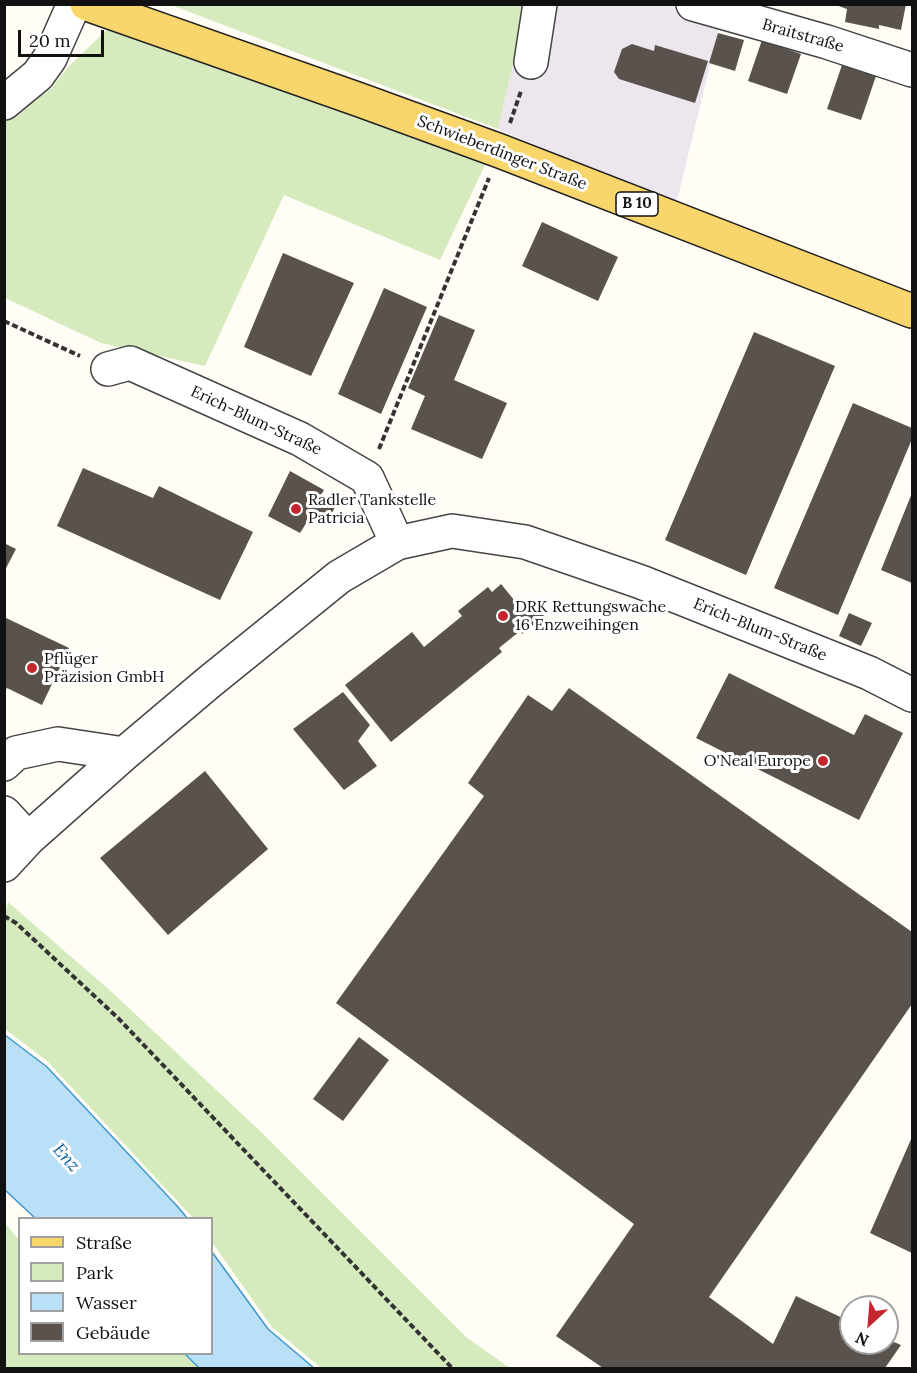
<!DOCTYPE html>
<html>
<head>
<meta charset="utf-8">
<style>
	body { margin:0 }
	#map { position:relative; width:917px; height:1373px; overflow:hidden; background:#fffdf5; font-family:Lora,serif }
	canvas { display:block }
	.frame { position:absolute; inset:0; border:6px solid #111; pointer-events:none }
	.legend { position:absolute; left:18px; top:1217px; width:195px; height:138px; box-sizing:border-box; background:#fff; border:2px solid #a0a0a0; margin:0; padding:8px 10px; list-style:none; font-size:18px; color:#111 }
	.legend li { display:flex; align-items:center; gap:12px; height:30px }
	.legend b { width:30px; border:2px solid #a0a0a0 }
	.north { position:absolute; left:839px; top:1295px; width:60px; height:60px; box-sizing:border-box; background:#fff; border:2px solid #a0a0a0; border-radius:50%; rotate:206deg; font-size:16px; font-weight:700; line-height:24px; text-align:center; color:#111 }
	.north::after { content:''; display:block; margin:auto; width:21px; height:27px; background:#c4262e; clip-path:polygon(50% 0,100% 100%,50% 72%,0 100%) }
	.scale { position:absolute; left:18px; top:30px; width:86px; height:27px; box-sizing:border-box; border:3px solid #111; border-top:0; padding-left:8px; font-size:18px; line-height:21px; white-space:nowrap; color:#111; -webkit-text-stroke:4px #fff; paint-order:stroke }
</style>
</head>
<body>
<div id="map">
<canvas width="917" height="1373"></canvas>
<div class="frame"></div>
<ul class="legend">
<li><b style="height:8px;background:#f9d66b"></b>Straße</li>
<li><b style="height:16px;background:#d5ebbd"></b>Park</li>
<li><b style="height:16px;background:#b9e0f7"></b>Wasser</li>
<li><b style="height:16px;background:#5a524d"></b>Gebäude</li>
</ul>
<div class="north">N</div>
<div class="scale">20 m</div>
</div>
<script>
const c = document.querySelector('canvas').getContext('2d');
c.lineJoin = 'round';
function paint(path, color) { c.fillStyle = color; c.fill(path, 'evenodd'); }
const poly = rows => new Path2D(rows.map(r => 'M' + r).join(''));
function stroke(path, color, width, dash) { c.strokeStyle = color; c.lineWidth = width; c.lineCap = dash ? 'butt' : 'round'; c.setLineDash(dash || []); c.stroke(path); }
function write(font, color, halo, rows, align = 'center') {
  c.font = font + ' Lora,serif'; c.lineWidth = 6; c.setLineDash([]); c.textBaseline = 'middle'; c.strokeStyle = halo; c.fillStyle = color; for (const [text, x, y, turn = 0] of rows) {
    c.save(); c.translate(x, y); c.rotate((+turn || 0) * Math.PI / 180); c.textAlign = isNaN(turn) ? turn : align; if (halo) c.strokeText(text, 0, 0); c.fillText(text, 0, 0); c.restore();
  }
}
paint(poly([
	[527,5,670,5,721,20,676,205,498,129]
]), '#eee6ef');
paint(poly([
	[171,5,527,5,498,129],
	[108,29,487,161,440,260,284,195,205,366,101,343,5,298,5,119,51,89,68,67],
	[8,902,114,994,259,1130,466,1337,510,1368,321,1368,271,1326,212,1242,212,1218,193,1218,47,1061,5,1029,4,918],
	[5,1223,19,1240,20,1354,184,1354,198,1368,5,1368]
]), '#d5ebbd');
const water = poly([
	[5,1035,47,1067,178,1207,187,1218,35,1218,5,1190,5,1035],
	[212,1252,268,1329,314,1368,199,1368,185,1354,212,1354,212,1252]
]);
paint(water, '#b9e0f7');
stroke(water, '#3f96cf', 1.5);
paint(poly([
	[833,4,906,4,901,30,879,25,879,29,845,22,847,9],
	[718,33,744,40,735,71,709,63],
	[762,40,801,54,787,94,748,81],
	[632,44,654,51,655,45,708,61,695,103,619,79,614,72,622,49],
	[842,65,876,76,861,120,827,109],
	[542,222,618,257,598,301,522,266],
	[283,253,354,283,311,376,244,347],
	[384,288,427,307,381,414,338,394],
	[439,315,475,330,454,380,507,403,482,459,411,429,425,396,408,388],
	[754,332,835,366,746,575,665,540],
	[853,403,912,428,912,439,838,615,774,588],
	[83,468,153,498,159,486,253,532,220,600,57,526],
	[290,471,324,490,319,498,335,507,329,519,320,515,312,524,307,522,300,533,268,516],
	[912,493,912,583,881,570],
	[4,543,16,549,4,572],
	[501,584,519,606,529,598,544,616,522,634,520,631,499,648,502,652,391,742,345,685,412,632,424,647,462,616,458,611,488,587,492,592],
	[849,613,872,623,861,646,839,636],
	[4,617,69,648,42,705,7,688,4,693],
	[729,673,854,735,865,714,903,733,859,820,696,738],
	[569,688,912,932,912,1004,709,1297,773,1344,796,1296,851,1322,851,1343,887,1343,887,1339,901,1345,885,1368,603,1368,556,1336,634,1224,336,1003,484,796,468,783,528,695,552,711],
	[343,692,370,725,358,741,377,766,344,790,293,729],
	[205,771,268,849,168,935,100,858],
	[359,1037,389,1060,343,1121,313,1099],
	[912,1137,912,1253,870,1233]
]), '#5a524d');
const minor = poly([
	[693,4,827,42,912,70],
	[531,62,540,4],
	[4,103,38,75,50,58,74,4],
	[108,369,130,363,300,439,367,478,397,543],
	[4,764,16,753,58,744,124,754],
	[4,813,28,839],
	[4,865,28,839,124,754,208,683,339,577,397,543,452,531,525,542,641,582,869,673,912,695]
]);
const major = poly([
	[87,4,360,100,500,151,912,311]
]);
stroke(minor, '#444', 36);
stroke(major, '#222', 36);
stroke(poly([
	[510,123,521,91],
	[4,321,80,356],
	[379,449,489,178],
	[4,916,16,923,118,1018,452,1368]
]), '#333', 4, [6, 3]);
stroke(minor, '#fff', 33);
stroke(major, '#f9d66b', 33);
for (const [x, y, r, color] of [
	[296,509,6,"#c4262e"],
	[503,616,6,"#c4262e"],
	[32,668,6,"#c4262e"],
	[823,761,6,"#c4262e"]
]) { const dot = new Path2D(); dot.arc(x, y, r, 0, 2 * Math.PI); c.fillStyle = color; c.fill(dot); stroke(dot, '#fff', 2); }
for (const [x, y, w] of [
	[637,204,42]
]) { const box = new Path2D(); box.roundRect(x - w / 2, y - 12, w, 24, 4.5); c.fillStyle = '#fff'; c.fill(box); stroke(box, '#111', 1.5); }
write('bold 15px', '#111', null, [
	["B 10",637,204]
]);
write('16px', '#111', '#fff', [
	["Braitstraße",803,36,16],
	["Schwieberdinger Straße",502,153,21],
	["Erich-Blum-Straße",256,421,25],
	["Erich-Blum-Straße",760,630,22]
]);
write('16px', '#111', '#fff', [
	["Radler Tankstelle",308,500],
	["Patricia",308,518],
	["DRK Rettungswache",515,607],
	["16 Enzweihingen",515,625],
	["Pflüger",44,659],
	["Präzision GmbH",44,677],
	["O'Neal Europe",811,761,"right"]
], 'left');
write('italic 18px', '#1768a6', '#fff', [
	["Enz",66,1158,48]
]);
</script>
</body>
</html>
